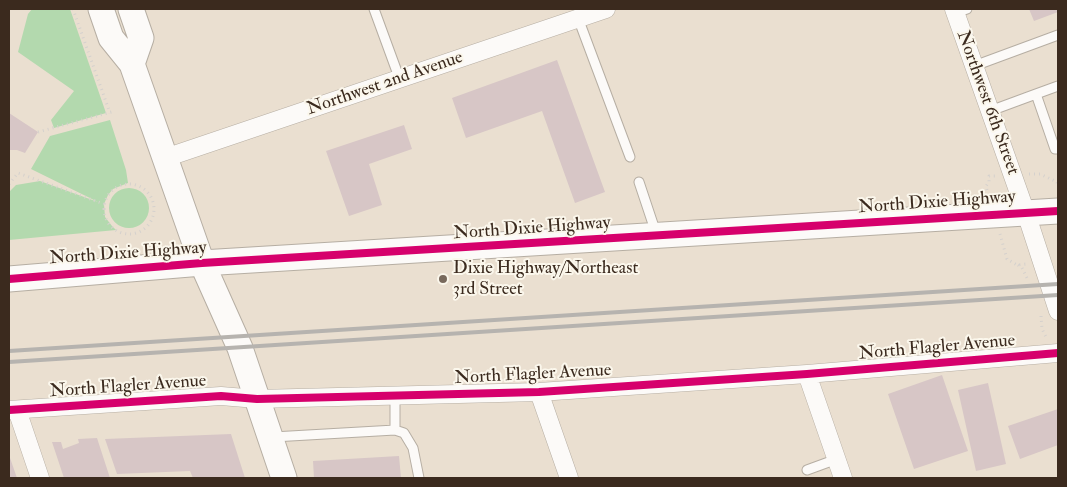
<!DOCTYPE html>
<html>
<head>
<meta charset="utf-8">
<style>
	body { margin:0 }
	#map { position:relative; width:1067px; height:487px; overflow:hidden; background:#eadfd0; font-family:"IM FELL Double Pica",serif }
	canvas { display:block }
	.frame { position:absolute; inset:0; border:10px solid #3b2a1e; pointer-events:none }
</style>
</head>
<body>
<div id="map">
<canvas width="1067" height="487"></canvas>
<div class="frame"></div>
</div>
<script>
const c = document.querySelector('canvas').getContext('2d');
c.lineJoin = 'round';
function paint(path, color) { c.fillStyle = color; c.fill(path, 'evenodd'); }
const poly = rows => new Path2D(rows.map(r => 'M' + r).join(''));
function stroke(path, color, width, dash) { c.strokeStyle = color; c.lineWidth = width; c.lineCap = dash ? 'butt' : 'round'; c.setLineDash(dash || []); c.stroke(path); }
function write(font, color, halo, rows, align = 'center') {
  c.font = font + ' "IM FELL Double Pica",serif'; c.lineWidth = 4; c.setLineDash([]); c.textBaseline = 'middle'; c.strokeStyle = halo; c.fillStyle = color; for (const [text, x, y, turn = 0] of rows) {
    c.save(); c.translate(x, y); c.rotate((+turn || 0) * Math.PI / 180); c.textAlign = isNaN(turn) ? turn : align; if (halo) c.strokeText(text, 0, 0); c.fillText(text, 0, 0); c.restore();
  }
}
paint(poly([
	[32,9,70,9,106,113,54,128,51,120,74,91,18,52,28,14],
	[110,120,126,170,128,183,113,189,108,195,104,204,105,217,112,226,116,230,9,240,9,192,16,185,40,181,98,202,31,169,50,136],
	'109 208a20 20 0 1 1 40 0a20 20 0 1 1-40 0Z'
]), '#b3d9ae');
paint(poly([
	[1029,9,1058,9,1058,12,1034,21],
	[557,60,605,192,575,203,542,111,466,138,452,98],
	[9,113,38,132,25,153,17,150,9,150],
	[404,125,412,149,369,164,382,205,349,216,326,151],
	[942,375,968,451,914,469,888,394],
	[988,383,1006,464,976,471,958,390],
	[1058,409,1058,445,1020,459,1008,426],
	[231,434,245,478,193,478,190,471,117,474,105,439],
	[97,438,110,478,64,478,52,442,61,442,63,449,79,443,78,439],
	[9,455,17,478,9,478],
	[399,456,401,478,314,478,313,461]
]), '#d7c6c6');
const lane = poly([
	[374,9,400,80],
	[955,13,967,9],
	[578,18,630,157],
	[974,66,1058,35],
	[1036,94,1058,86],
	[990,111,1036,94,1055,149,1058,149],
	[639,182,656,233],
	[395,430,404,433,413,448,419,478],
	[273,437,395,430,395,395],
	[807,470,837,459]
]);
const street = poly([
	[954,9,1026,213,1058,311],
	[165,158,606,9],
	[807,374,843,478],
	[539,392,569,478],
	[9,410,221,396,257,399,539,392,807,374,1058,353],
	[17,410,40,478]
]);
const secondary = poly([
	[101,9,111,38,132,64,202,263,240,348,284,478],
	[131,9,141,38,132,64],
	[9,279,202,263,1058,211]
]);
stroke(lane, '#b6aea3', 11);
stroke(street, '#b6aea3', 19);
stroke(secondary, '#b6aea3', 27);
stroke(poly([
	[73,9,110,113],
	[38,132,115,111],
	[1029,174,1040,174,1057,182,1058,186],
	[9,184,18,173,104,204],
	'104 209a25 25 0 1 1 50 0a25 25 0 1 1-50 0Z',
	[988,195,986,186,989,182,989,176,995,176],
	[1000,234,1007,259,1017,265,1026,264],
	[1018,265,1022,268,1028,280],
	[1041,316,1042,329,1046,337]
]), '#d5d1cd', 3, [1, 4]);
stroke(lane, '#fcfaf8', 9);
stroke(street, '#fcfaf8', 18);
stroke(secondary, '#fcfaf8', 25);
stroke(poly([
	[9,351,1058,284],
	[9,362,1058,295]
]), '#b6b3af', 4);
stroke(poly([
	[9,279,202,263,1058,211],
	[9,410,221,396,257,399,539,392,807,374,1058,353]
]), '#d6006c', 8);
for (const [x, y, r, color] of [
	[443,279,5,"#78695c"]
]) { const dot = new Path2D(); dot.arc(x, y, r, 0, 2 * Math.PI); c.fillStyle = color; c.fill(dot); stroke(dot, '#fbf7ec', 2); }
write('18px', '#3b2a1e', '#fbf7ec', [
	["Northwest 2nd Avenue",385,84,-19],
	["Northwest 6th Street",987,103,70],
	["North Dixie Highway",937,203,-4],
	["North Dixie Highway",532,229,-4],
	["North Dixie Highway",128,254,-4],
	["North Flagler Avenue",937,348,-5],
	["North Flagler Avenue",533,375,-3],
	["North Flagler Avenue",128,387,-4]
]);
write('18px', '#3b2a1e', '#fbf7ec', [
	["Dixie Highway/Northeast",453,269],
	["3rd Street",453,290]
], 'left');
</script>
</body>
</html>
